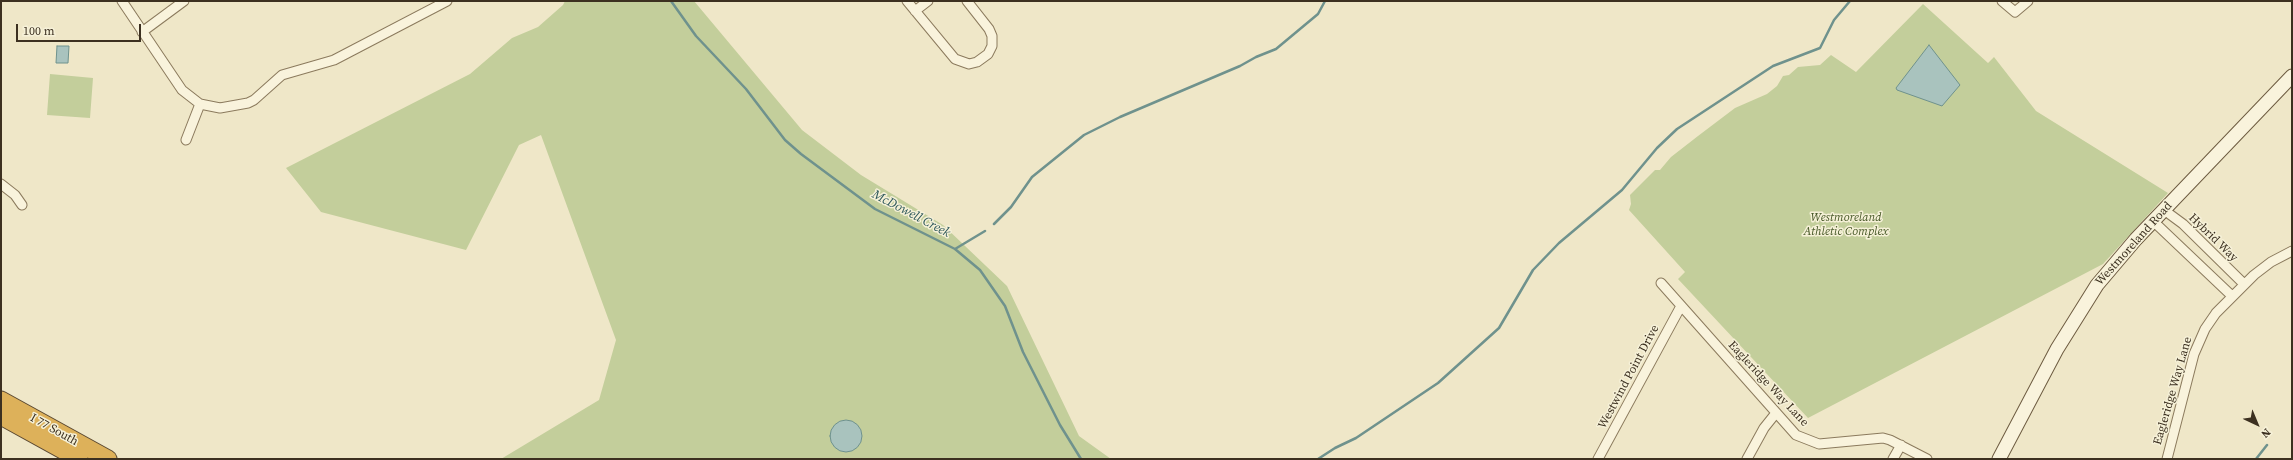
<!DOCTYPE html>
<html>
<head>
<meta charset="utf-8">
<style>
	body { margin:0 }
	#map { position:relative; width:2293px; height:460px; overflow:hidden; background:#efe7c8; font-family:"Source Serif 4",serif }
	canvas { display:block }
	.frame { position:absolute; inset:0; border:2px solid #3c3020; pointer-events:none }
	.north { position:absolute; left:2237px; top:404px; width:40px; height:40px; -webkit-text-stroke:3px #f6f1d8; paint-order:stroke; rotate:136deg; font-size:11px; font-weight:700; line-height:16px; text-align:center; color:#3c3020 }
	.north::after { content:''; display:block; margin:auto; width:14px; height:18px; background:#3c3020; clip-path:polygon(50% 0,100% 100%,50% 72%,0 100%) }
	.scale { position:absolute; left:16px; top:24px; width:125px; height:18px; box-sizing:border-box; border:2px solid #3c3020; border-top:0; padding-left:5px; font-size:12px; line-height:14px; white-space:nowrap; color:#3c3020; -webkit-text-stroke:3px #f6f1d8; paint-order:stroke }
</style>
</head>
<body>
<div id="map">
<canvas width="2293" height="460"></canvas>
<div class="frame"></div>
<div class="north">N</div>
<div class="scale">100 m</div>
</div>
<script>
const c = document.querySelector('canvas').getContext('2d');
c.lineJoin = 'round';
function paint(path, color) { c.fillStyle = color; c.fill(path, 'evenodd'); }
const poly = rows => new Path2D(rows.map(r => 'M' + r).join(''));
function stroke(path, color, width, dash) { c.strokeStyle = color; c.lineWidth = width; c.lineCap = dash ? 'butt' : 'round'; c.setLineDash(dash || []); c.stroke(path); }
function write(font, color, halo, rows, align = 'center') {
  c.font = font + ' "Source Serif 4",serif'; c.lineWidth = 3; c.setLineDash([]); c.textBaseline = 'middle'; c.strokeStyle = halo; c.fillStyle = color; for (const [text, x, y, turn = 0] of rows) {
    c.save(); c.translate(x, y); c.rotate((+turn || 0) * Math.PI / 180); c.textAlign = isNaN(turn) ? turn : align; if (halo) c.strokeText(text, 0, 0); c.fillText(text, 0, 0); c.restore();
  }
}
paint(poly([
	[565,1,694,1,802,130,861,175,943,225,1007,286,1079,436,1111,459,501,459,599,400,616,340,541,135,519,145,466,250,321,212,286,168,470,74,512,38,538,27,563,5],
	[1923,4,1988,63,1994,57,2036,111,2168,193,2103,264,1808,418,1678,279,1685,272,1629,210,1631,204,1630,195,1655,170,1660,170,1671,157,1698,136,1735,108,1767,94,1777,86,1783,76,1789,75,1798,67,1820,65,1831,55,1856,72],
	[50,74,93,78,90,118,47,115]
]), '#c3ce9b');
const water = poly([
	[1929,45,1960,85,1942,106,1897,90,1896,88,1929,45],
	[57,46,69,46,68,63,56,63,57,46],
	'830 436a16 16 0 1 1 32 0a16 16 0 1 1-32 0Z'
]);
paint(water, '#a9c3be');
stroke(water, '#6f928d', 1);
stroke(poly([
	[671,1,696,36,746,89,785,140,801,154,875,209,955,249,980,270,1005,306,1023,352,1060,425,1081,459],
	[994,224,1011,207,1032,177,1084,135,1120,117,1240,66,1256,57,1276,49,1318,14,1325,1],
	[955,249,985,231],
	[1318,459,1335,448,1356,438,1438,383,1499,328,1533,270,1559,243,1622,190,1657,148,1677,129,1773,66,1820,48,1834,20,1850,1],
	[2256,459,2267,445]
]), '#6f928d', 2.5);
const street = poly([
	[122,1,182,90,200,104,220,108,248,103,254,100,282,75,334,60,447,1],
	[907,1,955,59,969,64,977,62,988,54,992,46,992,36,989,29,967,1],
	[2002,1,2015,12,2028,1],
	[915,11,928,1],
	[142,32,184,1],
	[186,140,200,104],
	[1,184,15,195,22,205],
	[2164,210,2183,224,2244,284],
	[2153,221,2232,296],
	[1661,283,1796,435,1819,444,1883,438,1890,440,1927,459],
	[1598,459,1681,306],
	[1747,459,1764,428,1776,413],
	[1893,459,1901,445],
	[2167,459,2194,354,2205,329,2216,313,2254,275,2271,262,2292,251]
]);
const secondary = poly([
	[1999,459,2057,349,2097,285,2136,239,2292,76]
]);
const highway = poly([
	[1,400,108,459],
	[1,416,79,459]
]);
stroke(street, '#8b7a5d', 11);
stroke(secondary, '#6d5b40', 15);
stroke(highway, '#5a4831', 19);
stroke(street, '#f9f3dc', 9);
stroke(secondary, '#f9f3dc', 13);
stroke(highway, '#ddb15a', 17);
write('italic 12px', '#475827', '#f6f1d8', [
	["Westmoreland",1846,218],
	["Athletic Complex",1846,232]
]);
write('12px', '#3c3020', '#f6f1d8', [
	["Hybrid Way",2213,238,44],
	["Westmoreland Road",2134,244,-48],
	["Westwind Point Drive",1629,377,-62],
	["Eagleridge Way Lane",1768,384,47],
	["Eagleridge Way Lane",2173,391,-74],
	["I 77 South",54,430,29]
]);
write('italic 13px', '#305a5c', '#f6f1d8', [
	["McDowell Creek",911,214,28]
]);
</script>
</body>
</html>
